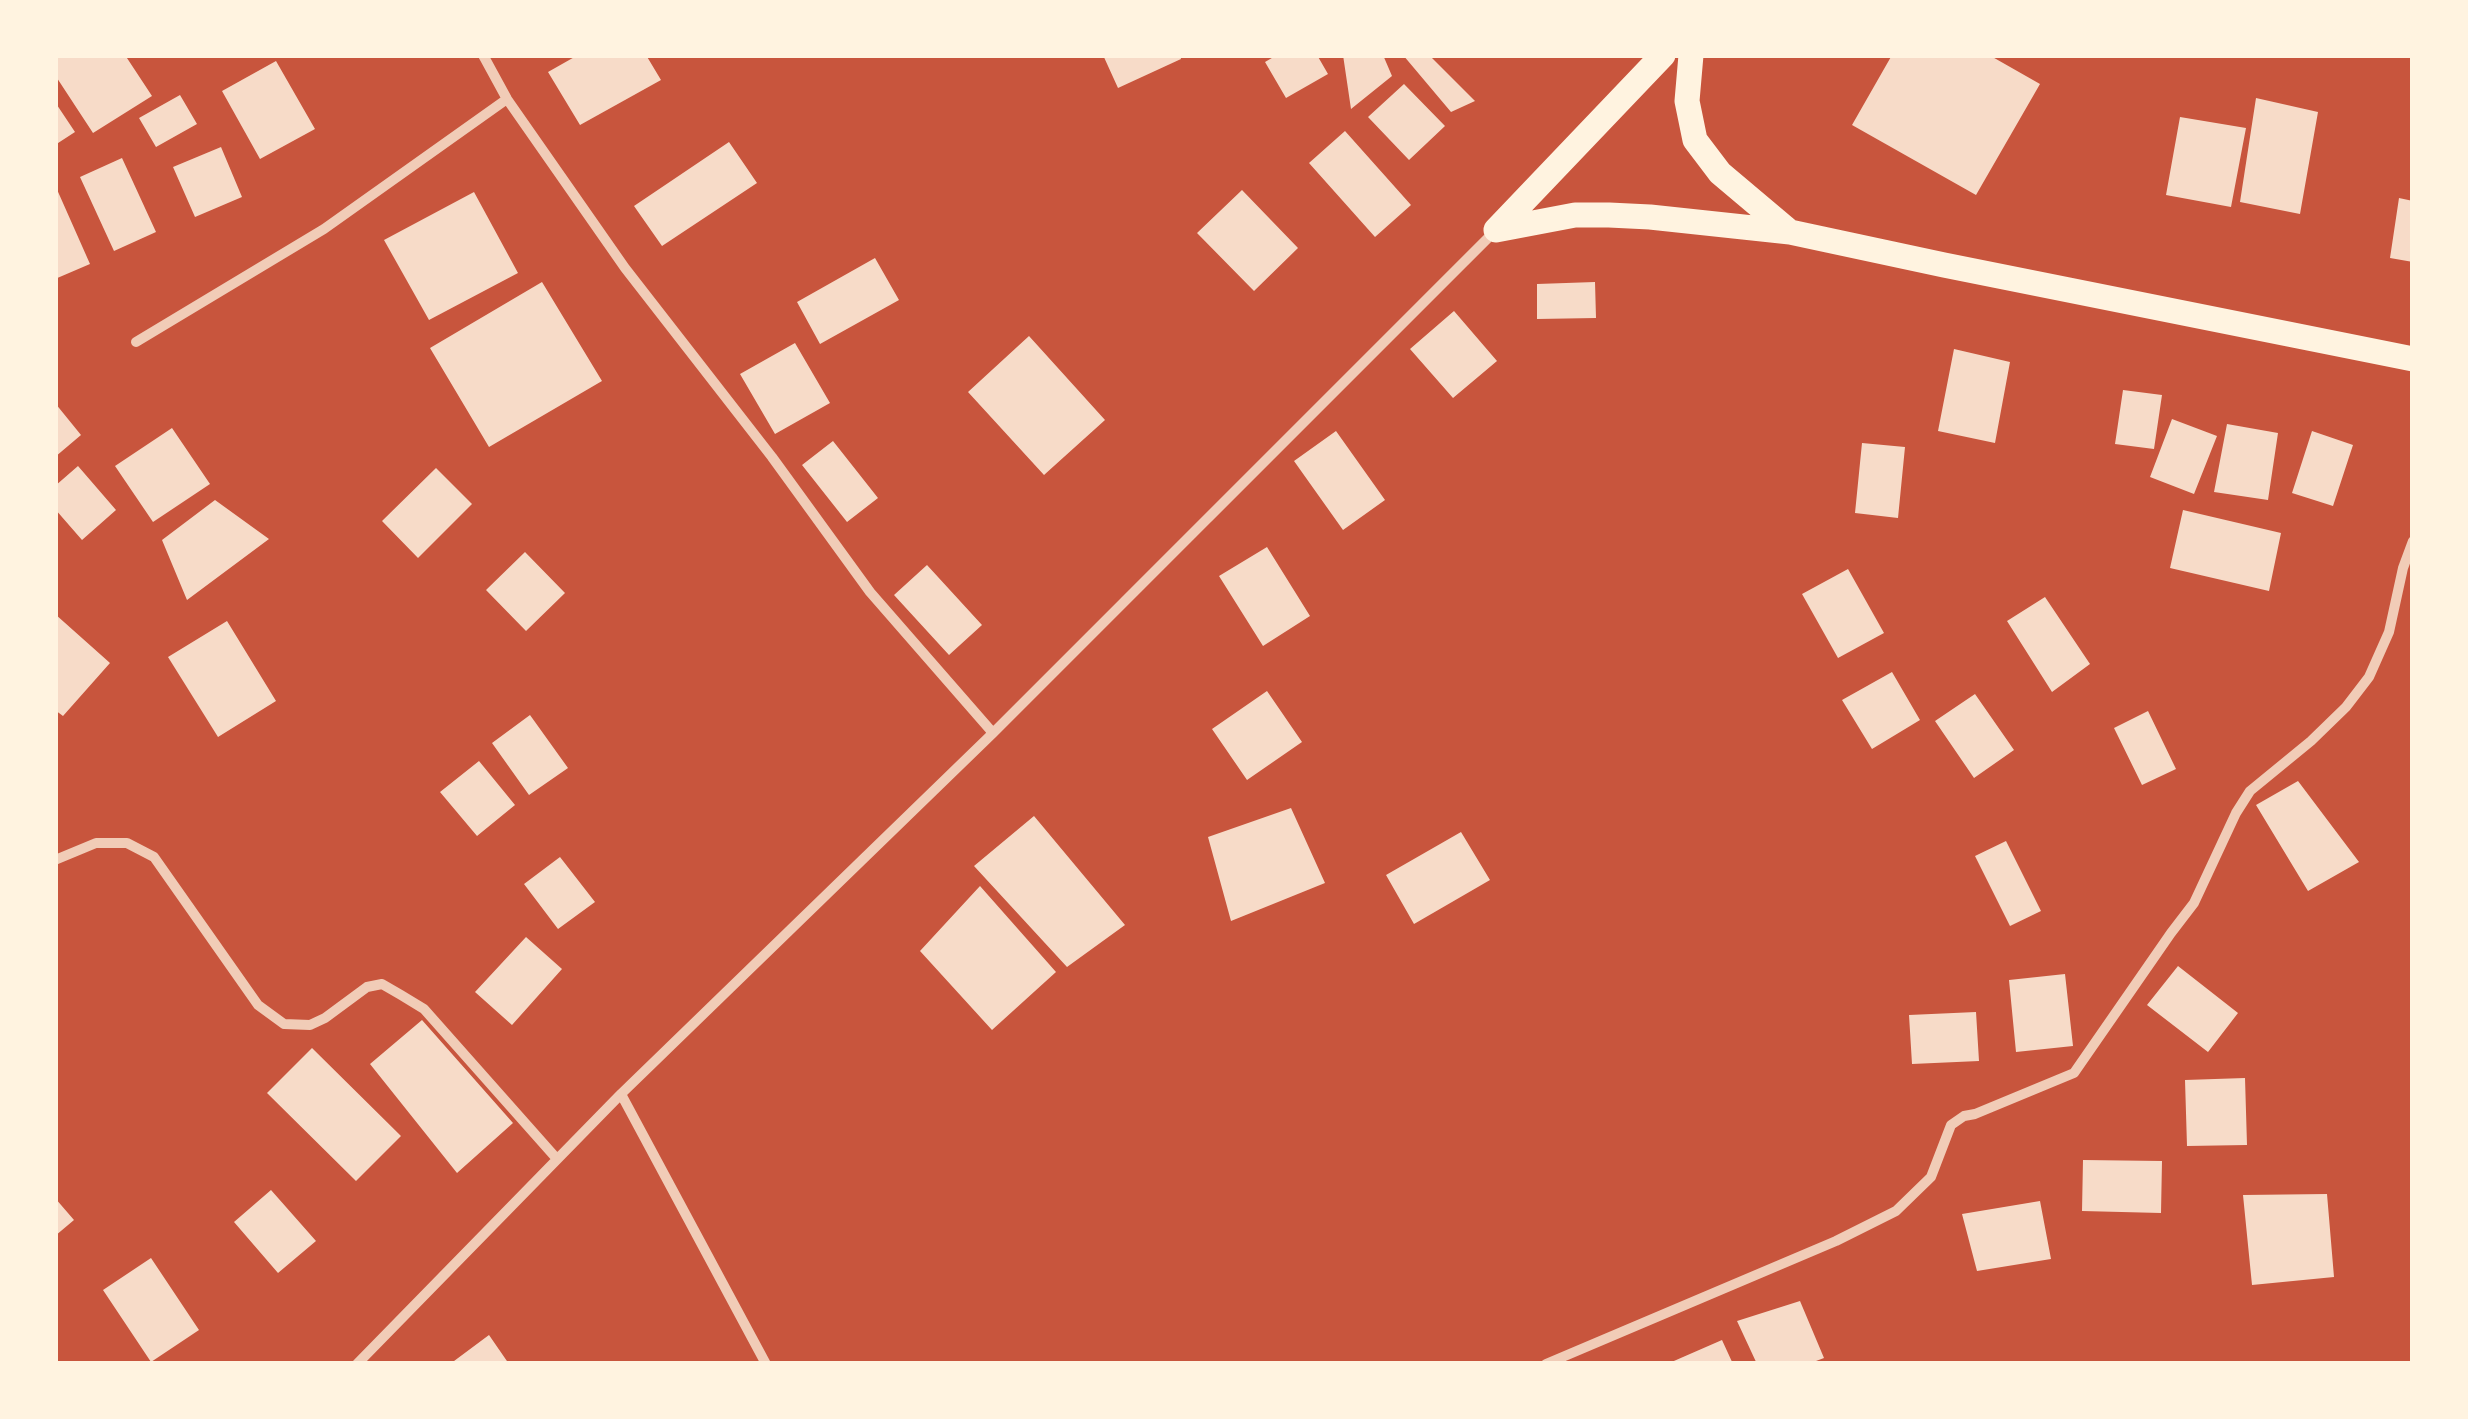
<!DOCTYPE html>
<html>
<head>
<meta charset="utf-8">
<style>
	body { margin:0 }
	#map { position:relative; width:2468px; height:1419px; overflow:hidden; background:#c8553d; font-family:Figtree,sans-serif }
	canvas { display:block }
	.frame { position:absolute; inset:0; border:58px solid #fff3e0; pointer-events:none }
</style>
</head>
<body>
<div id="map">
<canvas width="2468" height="1419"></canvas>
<div class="frame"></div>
</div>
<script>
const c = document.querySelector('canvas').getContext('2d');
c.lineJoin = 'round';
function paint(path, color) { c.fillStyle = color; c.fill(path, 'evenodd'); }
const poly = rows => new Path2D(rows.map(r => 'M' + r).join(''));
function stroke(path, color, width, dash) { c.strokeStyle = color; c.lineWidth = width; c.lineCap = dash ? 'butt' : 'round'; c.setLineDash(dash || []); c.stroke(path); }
paint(poly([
	[59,55,125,55,152,96,93,133,55,75,55,58],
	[578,55,646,55,661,80,580,125,548,72],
	[1103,55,1180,55,1181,59,1118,88],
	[1277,55,1317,55,1328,74,1286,98,1265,62],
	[1343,55,1383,55,1392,76,1351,109],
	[1403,55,1429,55,1475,101,1451,112],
	[1892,55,1989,55,2040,84,1976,195,1852,125],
	[276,61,315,129,260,159,222,91],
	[1404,84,1445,126,1409,160,1368,117],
	[180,95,197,124,156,147,139,118],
	[2256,98,2318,112,2300,214,2240,202],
	[55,102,75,132,55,145],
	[2180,117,2246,128,2231,207,2166,195],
	[1345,131,1411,205,1375,237,1309,163],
	[729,142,757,183,662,246,634,206],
	[221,147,242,197,195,217,173,167],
	[122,158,156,232,114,251,80,177],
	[55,185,90,264,55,279],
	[1242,190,1298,248,1254,291,1197,233],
	[474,192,518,273,429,320,384,240],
	[2399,198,2413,201,2413,262,2390,258],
	[875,258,899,300,820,344,797,302],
	[542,282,602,381,489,447,430,348],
	[1595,282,1596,318,1537,319,1537,284],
	[1454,311,1497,361,1453,398,1410,349],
	[1029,336,1105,420,1044,475,968,392],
	[795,343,830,403,775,434,740,374],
	[1954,349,2010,362,1995,443,1938,431],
	[2123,390,2162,395,2154,449,2115,444],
	[55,403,81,435,55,457],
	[2172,419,2217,436,2194,494,2150,477],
	[2227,424,2278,433,2268,500,2214,492],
	[172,428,210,484,153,522,115,466],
	[1336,431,1385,500,1343,530,1294,461],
	[2312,431,2353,445,2333,506,2292,493],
	[833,441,878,498,847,522,802,465],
	[1862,443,1905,447,1898,518,1855,513],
	[78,466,116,510,82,540,55,509,55,486],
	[436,468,472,504,418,558,382,521],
	[215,500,269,539,187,600,162,540],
	[2183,510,2281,533,2269,591,2170,568],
	[1267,547,1310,616,1263,646,1219,576],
	[525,552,565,593,526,631,486,590],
	[927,565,982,625,949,655,894,595],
	[1848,569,1884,633,1838,658,1802,594],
	[2045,597,2090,664,2052,692,2007,621],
	[55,614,110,663,63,716,55,710],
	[227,621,276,701,218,737,168,657],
	[1892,672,1920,720,1872,749,1842,700],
	[1267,691,1302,742,1247,780,1212,729],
	[1975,694,2014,750,1974,778,1935,721],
	[2148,711,2176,769,2142,785,2114,728],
	[530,715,568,768,529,795,492,743],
	[479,761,515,805,477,836,440,792],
	[2298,781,2359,862,2308,891,2256,805],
	[1291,808,1325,883,1231,921,1208,837],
	[1034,816,1125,925,1067,967,974,866],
	[1461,832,1490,880,1414,924,1386,875],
	[2006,841,2041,911,2010,926,1975,856],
	[560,857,595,902,558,929,524,884],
	[980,886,1056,972,992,1030,920,951],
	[526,937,562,969,512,1025,475,992],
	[2178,966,2238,1013,2208,1052,2147,1005],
	[2065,974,2073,1046,2016,1052,2009,980],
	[1976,1012,1979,1061,1912,1064,1909,1015],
	[422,1020,513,1123,457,1173,370,1064],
	[312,1048,401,1136,356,1181,267,1093],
	[2245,1078,2247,1145,2187,1146,2185,1080],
	[2083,1160,2162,1161,2161,1213,2082,1211],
	[271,1190,316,1241,278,1273,234,1222],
	[2327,1194,2334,1277,2252,1285,2243,1195],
	[55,1198,74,1220,55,1236],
	[2040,1201,2051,1259,1977,1271,1962,1214],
	[151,1258,199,1330,151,1362,103,1290],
	[1800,1301,1824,1358,1808,1364,1757,1364,1737,1321],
	[489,1335,509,1364,450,1364],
	[1722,1340,1733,1364,1667,1364]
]), '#f7dbc8');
stroke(poly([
	[483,55,507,99,625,268,772,457,870,592,993,733],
	[136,342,324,229,507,99],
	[55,860,96,843,127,843,154,857,258,1005,284,1024,310,1025,325,1018,367,987,382,984,401,995,424,1009,557,1159],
	[621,1094,766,1364],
	[357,1364,621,1094,993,733,1496,230],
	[1546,1364,1836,1241,1896,1211,1931,1177,1951,1125,1964,1116,1975,1114,2074,1073,2171,933,2194,903,2236,813,2250,791,2311,741,2346,707,2369,677,2389,632,2403,568,2413,541]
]), '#f1ccb7', 10);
stroke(poly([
	[1691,55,1687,101,1695,140,1720,173,1790,232],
	[1496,230,1575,215,1609,215,1650,217,1790,232,1944,265,2413,359],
	[1496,230,1663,55]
]), '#fff3e0', 25);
</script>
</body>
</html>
